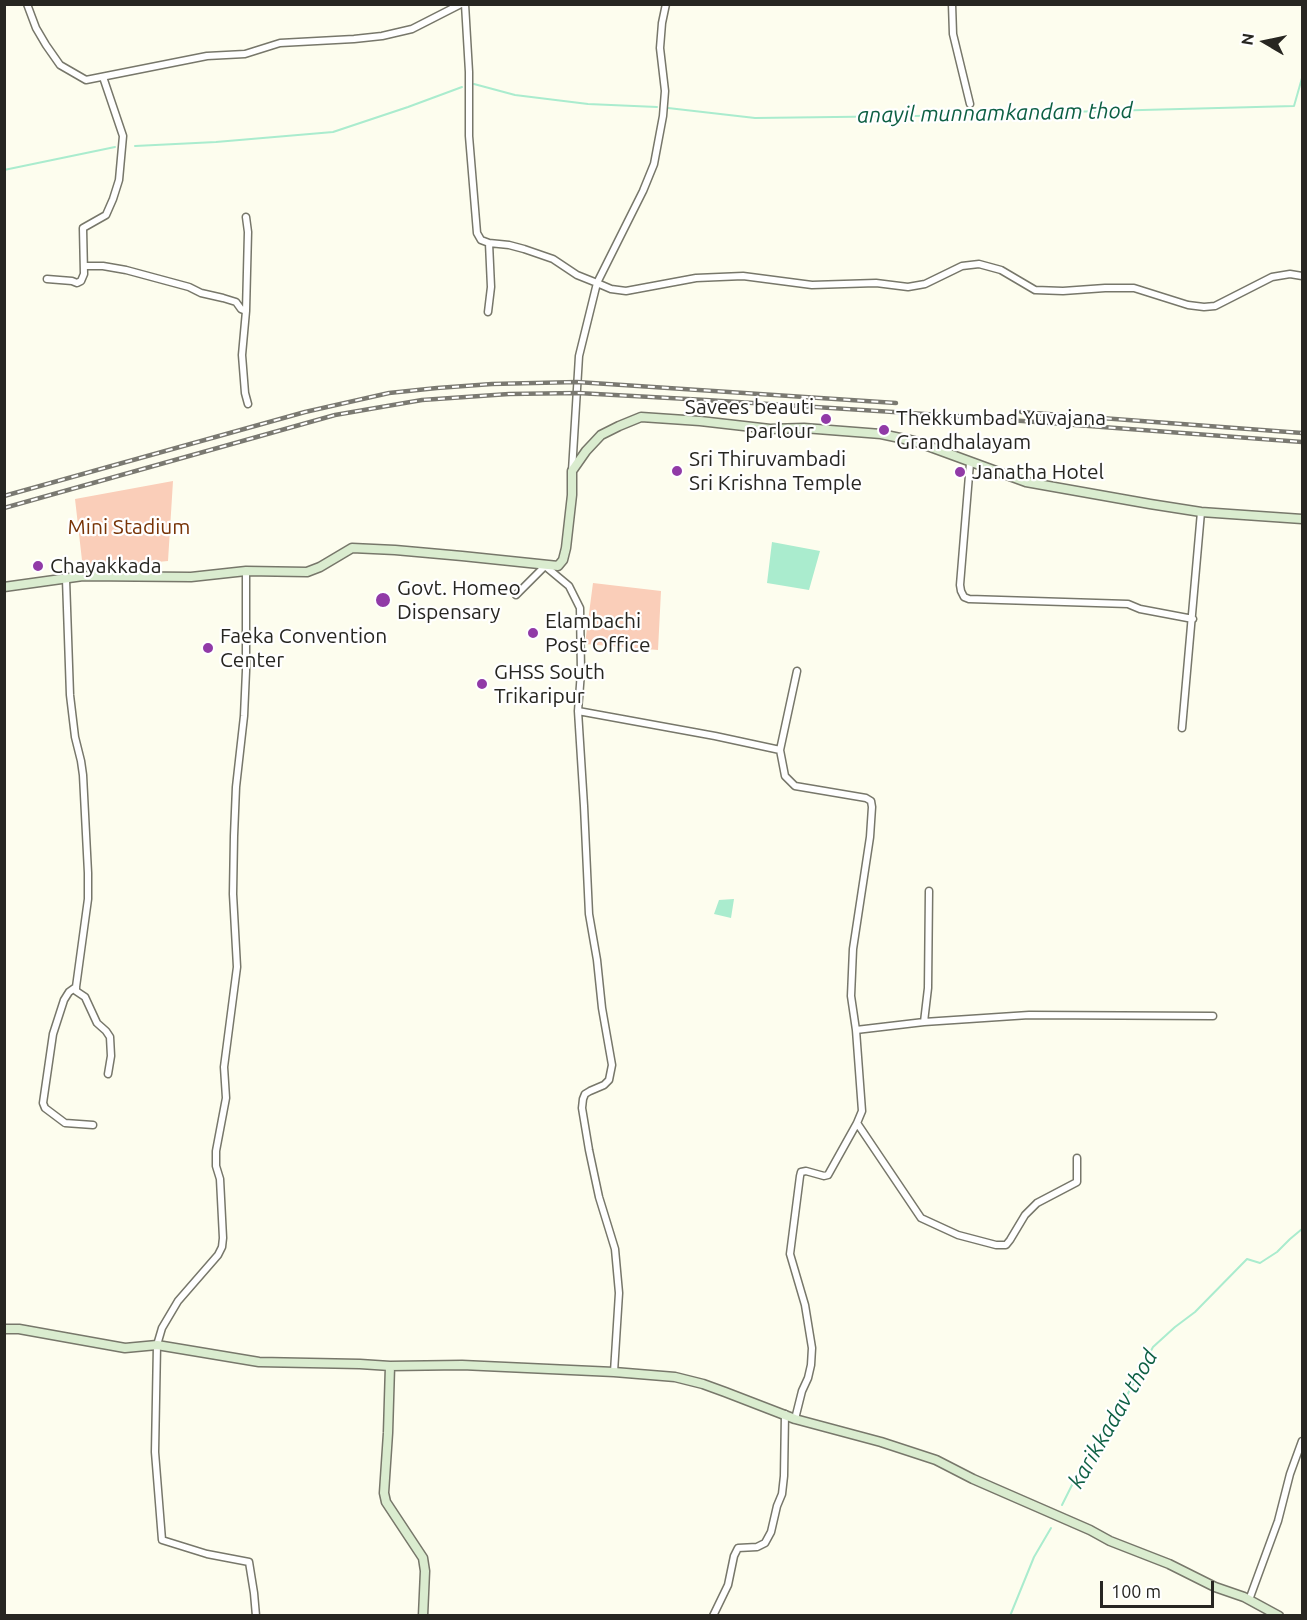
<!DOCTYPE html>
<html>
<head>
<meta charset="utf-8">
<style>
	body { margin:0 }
	#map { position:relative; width:1307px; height:1620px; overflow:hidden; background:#fdfdee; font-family:Ubuntu,sans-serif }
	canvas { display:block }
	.frame { position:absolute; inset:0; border:6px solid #272621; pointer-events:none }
	.north { position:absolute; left:1235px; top:12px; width:60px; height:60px; -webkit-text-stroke:4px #fff; paint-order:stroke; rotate:279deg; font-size:16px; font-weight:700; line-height:24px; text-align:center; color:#272621 }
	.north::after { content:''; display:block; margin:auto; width:21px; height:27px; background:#272621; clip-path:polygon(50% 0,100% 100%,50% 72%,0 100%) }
	.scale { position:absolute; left:1100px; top:1581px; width:114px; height:27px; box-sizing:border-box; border:3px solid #272621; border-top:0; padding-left:8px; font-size:18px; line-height:21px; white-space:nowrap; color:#272621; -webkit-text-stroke:4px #fff; paint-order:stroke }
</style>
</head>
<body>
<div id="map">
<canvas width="1307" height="1620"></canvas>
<div class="frame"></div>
<div class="north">N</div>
<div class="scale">100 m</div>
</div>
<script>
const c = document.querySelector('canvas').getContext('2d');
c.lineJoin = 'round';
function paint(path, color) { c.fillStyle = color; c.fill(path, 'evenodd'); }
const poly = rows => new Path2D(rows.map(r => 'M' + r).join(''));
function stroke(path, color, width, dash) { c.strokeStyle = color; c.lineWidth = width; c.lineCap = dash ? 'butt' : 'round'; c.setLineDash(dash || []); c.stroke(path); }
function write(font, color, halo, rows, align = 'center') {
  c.font = font + ' Ubuntu,sans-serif'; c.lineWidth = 4.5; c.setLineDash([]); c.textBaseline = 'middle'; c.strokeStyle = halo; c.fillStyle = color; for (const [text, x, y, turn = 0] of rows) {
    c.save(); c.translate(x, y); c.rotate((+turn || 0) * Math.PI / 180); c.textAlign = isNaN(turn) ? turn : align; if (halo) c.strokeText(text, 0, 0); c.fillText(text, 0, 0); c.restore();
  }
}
paint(poly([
	[173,481,168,561,83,569,75,499],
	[593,583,661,591,658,650,585,644]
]), '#faceb9');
paint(poly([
	[772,542,820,551,809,590,767,583],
	[734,899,731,918,714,914,719,900]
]), '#aaecce');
stroke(poly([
	[474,84,515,95,588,104,657,107],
	[668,108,755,118,915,116,1294,106,1302,78],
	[135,146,216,142,333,132,408,107,462,87],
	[4,170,115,147],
	[1062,1505,1077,1475,1125,1399,1153,1347,1175,1327,1195,1312,1247,1259,1260,1263,1277,1252,1290,1239,1302,1229],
	[1010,1616,1034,1557,1051,1528]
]), '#aaecce', 2);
const street = poly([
	[27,4,36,28,46,45,60,65,86,80,207,56,245,54,280,43,354,39,382,36,412,29,461,4],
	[465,4,469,72,469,136,477,233,481,240,489,243,509,245,524,249,553,259,577,275,597,283,579,356,572,471],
	[666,4,662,23,660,48,665,91,663,116,654,164,643,191,597,283,611,289,626,291,696,278,743,276,812,285,876,283,908,287,925,284,962,266,979,264,1001,270,1035,290,1063,291,1105,288,1134,288,1188,305,1204,307,1215,306,1272,277,1290,274,1302,276],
	[952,4,953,34,970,104],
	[246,217,248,232,246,311],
	[84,266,103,266,126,270,189,287,201,293,223,298,236,302,241,309,246,311,242,355,245,393,248,404],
	[47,279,72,281,77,283,81,281,84,274,83,228,106,215,113,199,119,180,123,136,103,77],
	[488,312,491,287,489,243],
	[970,463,960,585,961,591,964,597,969,599,1128,604,1140,609,1193,619],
	[246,571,246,671,244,716,236,787,234,836,233,894,237,967,224,1067,226,1098,216,1151,216,1166,220,1179,223,1238,222,1247,218,1255,178,1301,162,1328,157,1345,155,1452,162,1540,207,1554,249,1562,254,1593,256,1616],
	[66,579,70,695,75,737,81,761,83,775,88,873,88,899,76,987,76,991,85,997,97,1023,106,1031,110,1037,111,1056,108,1074],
	[516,595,545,566,569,586,580,608,581,672,578,711,584,806,589,914,597,960,602,1008,612,1065,609,1080,604,1085,590,1091,585,1094,583,1099,582,1108,589,1150,599,1197,615,1249,619,1293,614,1372],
	[578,711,715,736,780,750],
	[1182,728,1201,512],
	[76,987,69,992,64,1000,53,1034,43,1103,45,1108,65,1123,93,1125],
	[924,1022,928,988,929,891],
	[856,1030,924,1022,1029,1015,1213,1016],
	[857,1123,921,1218,958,1235,996,1245,1006,1245,1010,1240,1025,1215,1037,1203,1077,1182,1077,1158],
	[795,1419,802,1391,808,1378,811,1365,812,1348,805,1305,790,1254,800,1176,801,1172,806,1171,824,1176,828,1175,857,1123,862,1111,856,1030,851,996,853,949,870,837,872,807,871,801,866,798,795,786,785,776,780,750,797,671],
	[1249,1600,1278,1521,1290,1474,1302,1441],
	[713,1616,728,1585,734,1556,738,1548,757,1547,765,1543,771,1532,777,1506,782,1494,784,1476,785,1414]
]);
const secondary = poly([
	[4,587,83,576,191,577,246,571,307,572,320,567,352,548,395,550,462,556,558,566,563,560,566,548,572,495,572,471,586,451,601,435,619,426,641,417,700,421,770,429,804,428,881,434,914,441,1026,482,1150,504,1201,512,1302,519],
	[4,1329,19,1329,125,1348,157,1345,259,1362,360,1364,390,1366,462,1365,614,1372,675,1377,703,1384,725,1392,795,1419,881,1442,936,1460,973,1479,1090,1530,1110,1541,1169,1564,1215,1587,1244,1597,1279,1616],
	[390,1366,388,1433,384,1493,386,1502,423,1558,425,1571,423,1616]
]);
stroke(street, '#77776a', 9);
stroke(secondary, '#77776a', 11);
stroke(street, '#fff', 6);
stroke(secondary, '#daeccf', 8);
const rail = poly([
	[1021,412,1302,433],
	[4,496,305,412,389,393,437,388,492,384,577,382,896,403],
	[4,508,335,415,422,400,509,394,578,393,706,400,956,416,1302,442]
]);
stroke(rail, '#7a7971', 4.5);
stroke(rail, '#fff', 2, [7]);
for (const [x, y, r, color] of [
	[826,419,6,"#913aa7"],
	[884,430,6,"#913aa7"],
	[677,471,6,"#913aa7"],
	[960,472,6,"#913aa7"],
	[38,566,6,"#913aa7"],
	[383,600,8,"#913aa7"],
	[533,633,6,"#913aa7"],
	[208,648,6,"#913aa7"],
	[482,684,6,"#913aa7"]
]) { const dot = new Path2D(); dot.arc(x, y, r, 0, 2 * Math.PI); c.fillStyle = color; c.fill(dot); stroke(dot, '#fff', 2); }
write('21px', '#272621', '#fff', [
	["Savees beauti",814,407,"right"],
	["parlour",814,431,"right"],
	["Thekkumbad Yuvajana",896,418],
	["Grandhalayam",896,442],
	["Sri Thiruvambadi",689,459],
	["Sri Krishna Temple",689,483],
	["Janatha Hotel",972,472],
	["Chayakkada",50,566],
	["Govt. Homeo",397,588],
	["Dispensary",397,612],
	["Elambachi",545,621],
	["Post Office",545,645],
	["Faeka Convention",220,636],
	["Center",220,660],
	["GHSS South",494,672],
	["Trikaripur",494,696]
], 'left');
write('21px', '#783407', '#fff', [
	["Mini Stadium",129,527]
]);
write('italic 22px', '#0e6044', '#fff', [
	["anayil munnamkandam thod",995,113,-1],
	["karikkadav thod",1113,1419,-60]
]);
</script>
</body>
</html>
